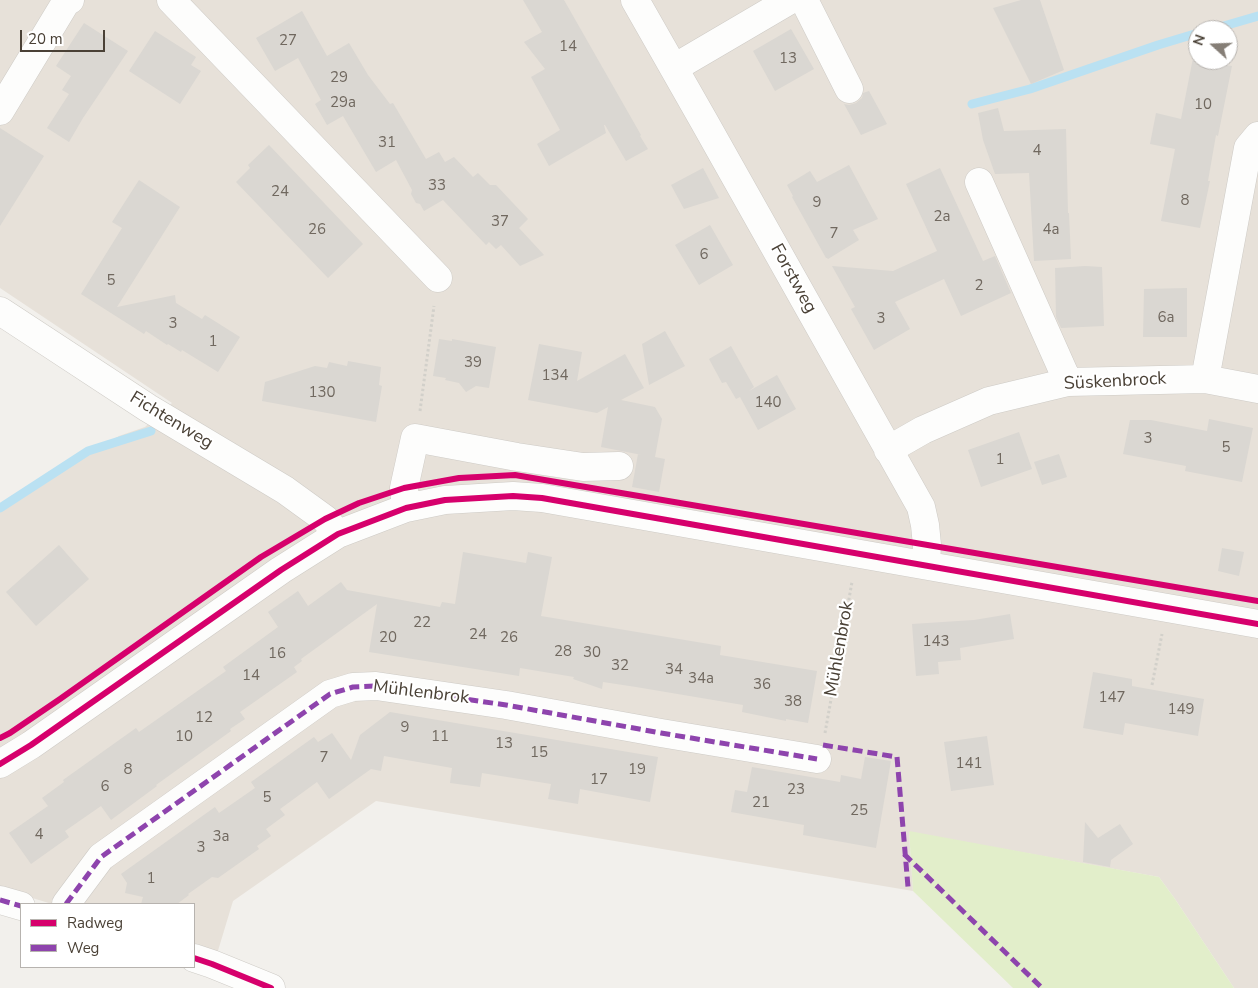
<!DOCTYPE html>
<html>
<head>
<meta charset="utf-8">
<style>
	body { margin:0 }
	#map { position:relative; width:1258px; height:988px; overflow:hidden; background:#f2f0ec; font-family:"Nunito Sans",sans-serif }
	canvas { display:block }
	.legend { position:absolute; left:20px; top:903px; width:175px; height:65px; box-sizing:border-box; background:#fff; border:1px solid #b7b3af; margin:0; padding:6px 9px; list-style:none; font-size:15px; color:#4a4136 }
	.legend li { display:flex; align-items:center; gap:10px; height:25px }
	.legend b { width:25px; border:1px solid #b7b3af }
	.north { position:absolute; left:1188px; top:20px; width:50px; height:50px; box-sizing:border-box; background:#fff; border:1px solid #b7b3af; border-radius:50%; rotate:290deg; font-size:14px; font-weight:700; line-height:20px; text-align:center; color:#4a4136 }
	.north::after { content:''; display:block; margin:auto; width:18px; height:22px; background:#857e76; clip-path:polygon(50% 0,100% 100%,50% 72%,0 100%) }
	.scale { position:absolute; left:20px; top:30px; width:85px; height:22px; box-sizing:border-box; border:2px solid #4a4136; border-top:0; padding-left:6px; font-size:15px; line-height:18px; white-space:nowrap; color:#4a4136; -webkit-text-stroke:4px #fff; paint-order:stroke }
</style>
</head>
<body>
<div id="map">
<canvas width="1258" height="988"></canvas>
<ul class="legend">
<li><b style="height:6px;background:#d6006c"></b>Radweg</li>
<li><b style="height:6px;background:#8e44ad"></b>Weg</li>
</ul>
<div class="north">N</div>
<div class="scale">20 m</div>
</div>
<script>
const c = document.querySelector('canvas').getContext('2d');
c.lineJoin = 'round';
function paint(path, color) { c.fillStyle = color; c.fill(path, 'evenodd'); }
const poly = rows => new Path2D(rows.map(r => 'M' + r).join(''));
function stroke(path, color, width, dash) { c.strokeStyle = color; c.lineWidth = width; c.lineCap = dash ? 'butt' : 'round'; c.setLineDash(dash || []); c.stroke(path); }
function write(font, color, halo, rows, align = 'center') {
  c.font = font + ' "Nunito Sans",sans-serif'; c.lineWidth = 4.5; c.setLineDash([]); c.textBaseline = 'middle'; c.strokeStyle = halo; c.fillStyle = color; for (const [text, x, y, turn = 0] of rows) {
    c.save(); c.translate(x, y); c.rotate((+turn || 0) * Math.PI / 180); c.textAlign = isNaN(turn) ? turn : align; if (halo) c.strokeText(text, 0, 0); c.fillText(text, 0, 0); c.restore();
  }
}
paint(poly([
	[0,0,1258,0,1258,988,1234,988,1175,899,1159,877,909,832,913,891,376,801,233,901,217,954,194,947,194,904,52,904,0,888,0,505,60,466,119,436,145,427,172,403,0,288],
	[1198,30,1228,30,1228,60,1198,60]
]), '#e7e1d9');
paint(poly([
	[909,831,1159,877,1175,899,1234,988,1013,988,913,891]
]), '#e2eeca');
stroke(poly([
	[1210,30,1258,16],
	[972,104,1030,89,1158,45,1198,33],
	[0,508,88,451,151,431]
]), '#bae1f2', 9);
paint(poly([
	[523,0,564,0,641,135,640,136,648,149,626,161,605,125,604,125,606,133,549,166,537,144,560,130,531,77,545,69,524,42,542,32],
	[1021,0,1040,0,1064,70,1031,84,993,8],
	[302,11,327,56,349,43,368,75,390,104,393,103,426,159,439,152,445,162,454,157,473,177,478,173,490,185,496,185,528,219,519,228,544,255,520,266,501,245,496,249,489,242,486,245,443,200,424,211,420,204,416,203,411,194,412,190,396,160,376,172,343,116,327,125,315,104,321,100,298,58,275,71,256,38],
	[84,23,128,51,83,118,69,142,47,128,69,94,62,90,71,76,56,66],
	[791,29,814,69,775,91,753,51],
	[155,31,196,57,191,65,201,71,180,104,129,71],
	[1193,58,1198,59,1198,60,1232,66,1218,136,1216,135,1208,181,1210,181,1200,228,1161,221,1175,149,1150,144,1156,113,1181,119],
	[869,91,887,124,861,135,844,104,849,105,856,103,862,98,863,93],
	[998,108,1004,131,1066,129,1068,213,1069,213,1071,259,1034,261,1029,173,995,174,983,140,978,113],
	[0,128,44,156,0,226],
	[269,145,363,244,328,278,236,182,250,168,248,165],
	[849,165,878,219,853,230,859,240,828,259,827,258,826,258,792,197,793,196,787,185,810,171,817,182],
	[703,168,719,198,684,209,671,185],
	[940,168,983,261,995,256,1011,293,961,316,944,279,895,302,910,329,874,350,851,309,855,307,832,266,893,271,937,251,906,184],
	[139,180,180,207,117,307,175,295,176,303,202,319,205,315,240,337,218,372,182,350,181,352,168,344,167,345,146,331,144,334,81,294,122,228,112,222],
	[710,225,733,265,699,285,675,245],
	[1085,266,1102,267,1104,326,1061,328,1056,317,1055,268],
	[1187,288,1187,337,1143,337,1144,289],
	[665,331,685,366,649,385,642,344],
	[439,339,452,341,452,339,496,347,489,388,476,386,466,392,459,383,445,380,446,378,433,376],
	[539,344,582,352,577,381,625,354,644,388,621,400,655,407,662,419,655,457,665,459,659,492,632,487,638,454,642,455,601,447,608,407,597,413,528,400],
	[731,346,754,387,749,391,777,375,796,409,758,430,740,397,736,399,726,382,722,383,709,359],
	[348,361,381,367,379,385,382,386,376,422,262,401,265,382,315,366,327,368,329,362,347,366],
	[1209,419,1253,428,1242,482,1185,471,1186,466,1123,454,1130,420,1151,420,1207,431],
	[1019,432,1032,469,981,487,968,450],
	[1059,454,1067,477,1042,485,1034,462],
	[59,545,89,579,36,626,6,592],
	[1222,548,1244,552,1239,576,1218,571],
	[463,552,526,563,528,552,552,557,541,616,721,646,720,655,817,671,808,723,786,719,786,721,742,712,743,705,636,687,603,682,602,689,573,679,574,677,520,668,519,676,369,652,377,604,301,659,302,661,294,667,297,672,240,712,245,719,230,729,231,731,156,785,157,786,111,820,101,806,65,831,69,837,31,864,9,833,48,806,42,798,64,782,63,780,136,728,139,732,226,671,223,667,278,627,268,612,298,591,308,606,341,582,347,590,440,607,442,602,455,604],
	[1010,614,1014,639,960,648,961,660,938,662,939,674,916,676,912,624,974,620],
	[1093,672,1132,679,1132,686,1204,699,1198,736,1125,723,1123,735,1083,728],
	[390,712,658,757,650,802,580,789,578,804,548,799,551,784,482,773,480,787,450,783,452,768,384,756,381,771,371,769,329,799,317,782,280,809,285,815,266,829,271,836,257,846,259,849,218,878,212,877,188,894,189,895,177,904,141,904,143,897,125,893,127,883,121,874,215,807,219,813,255,788,251,782,314,737,318,742,332,733,351,760,360,735],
	[987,736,994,785,951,791,944,742],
	[865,757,891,761,876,848,803,835,804,825,731,812,735,790,747,792,752,767,840,782,841,775,861,779],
	[1085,822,1098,838,1120,824,1133,844,1111,860,1110,867,1083,862]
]), '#dad7d2');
const minor = poly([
	[171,0,438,278],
	[635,0,705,123,921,507,925,525,927,545,926,565],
	[804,0,849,89],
	[674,68,790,0],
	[0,111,66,2,70,0],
	[979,182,1068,382],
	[0,311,148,408,285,490,325,519,338,534],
	[1205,379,1248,148,1258,136],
	[888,450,923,430,989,401,1068,382,1205,379,1258,389],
	[406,508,404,488,415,438,517,457,583,467,619,466],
	[0,764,31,745,281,570,338,534,406,508,445,500,513,496,542,498,1258,624],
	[0,900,21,906],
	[66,904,101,857,330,694,353,687,376,686,506,705,661,733,817,759],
	[194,958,212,964,271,988]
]);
stroke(minor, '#cecbc6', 29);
stroke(poly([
	[420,411,434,306],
	[1152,685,1162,634],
	[825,733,852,582]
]), '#d2d0ca', 3, [2.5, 2.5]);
stroke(minor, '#fdfdfc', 28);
stroke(poly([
	[823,745,897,757,908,887],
	[904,854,1042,988],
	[0,900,21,906],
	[66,904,101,857,330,694,353,687,376,686,506,705,661,733,817,759]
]), '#8e44ad', 5, [10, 5]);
stroke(poly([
	[0,738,10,733,60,699,261,557,325,519,359,503,404,488,459,478,515,475,1258,601],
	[0,764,31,745,281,570,338,534,406,508,445,500,513,496,542,498,1258,624],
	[194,958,212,964,271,988]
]), '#d6006c', 6);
write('15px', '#70685f', null, [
	["27",288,41],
	["14",568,47],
	["13",788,59],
	["29",339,78],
	["29a",343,103],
	["10",1203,105],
	["31",387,143],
	["4",1037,151],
	["33",437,186],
	["24",280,192],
	["8",1185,201],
	["9",817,203],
	["2a",942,217],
	["37",500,222],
	["26",317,230],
	["4a",1051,230],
	["7",834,234],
	["6",704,255],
	["5",111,281],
	["2",979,286],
	["6a",1166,318],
	["3",881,319],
	["3",173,324],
	["1",213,342],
	["39",473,363],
	["134",555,376],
	["130",322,393],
	["140",768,403],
	["3",1148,439],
	["5",1226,448],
	["1",1000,460],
	["22",422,623],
	["24",478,635],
	["20",388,638],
	["26",509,638],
	["143",936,642],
	["28",563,652],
	["30",592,653],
	["16",277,654],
	["32",620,666],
	["34",674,670],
	["14",251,676],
	["34a",701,679],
	["36",762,685],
	["147",1112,698],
	["38",793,702],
	["149",1181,710],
	["12",204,718],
	["9",405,728],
	["10",184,737],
	["11",440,737],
	["13",504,744],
	["15",539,753],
	["7",324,758],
	["141",969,764],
	["8",128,770],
	["19",637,770],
	["17",599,780],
	["6",105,787],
	["23",796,790],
	["5",267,798],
	["21",761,803],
	["25",859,811],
	["4",39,835],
	["3a",221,837],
	["3",201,848],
	["1",151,879]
]);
write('18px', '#4a4136', '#fff', [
	["Forstweg",793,279,61],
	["Süskenbrock",1115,382,-3],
	["Fichtenweg",171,421,31],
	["Mühlenbrok",840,649,-80],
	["Mühlenbrok",421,693,7]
]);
</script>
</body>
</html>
